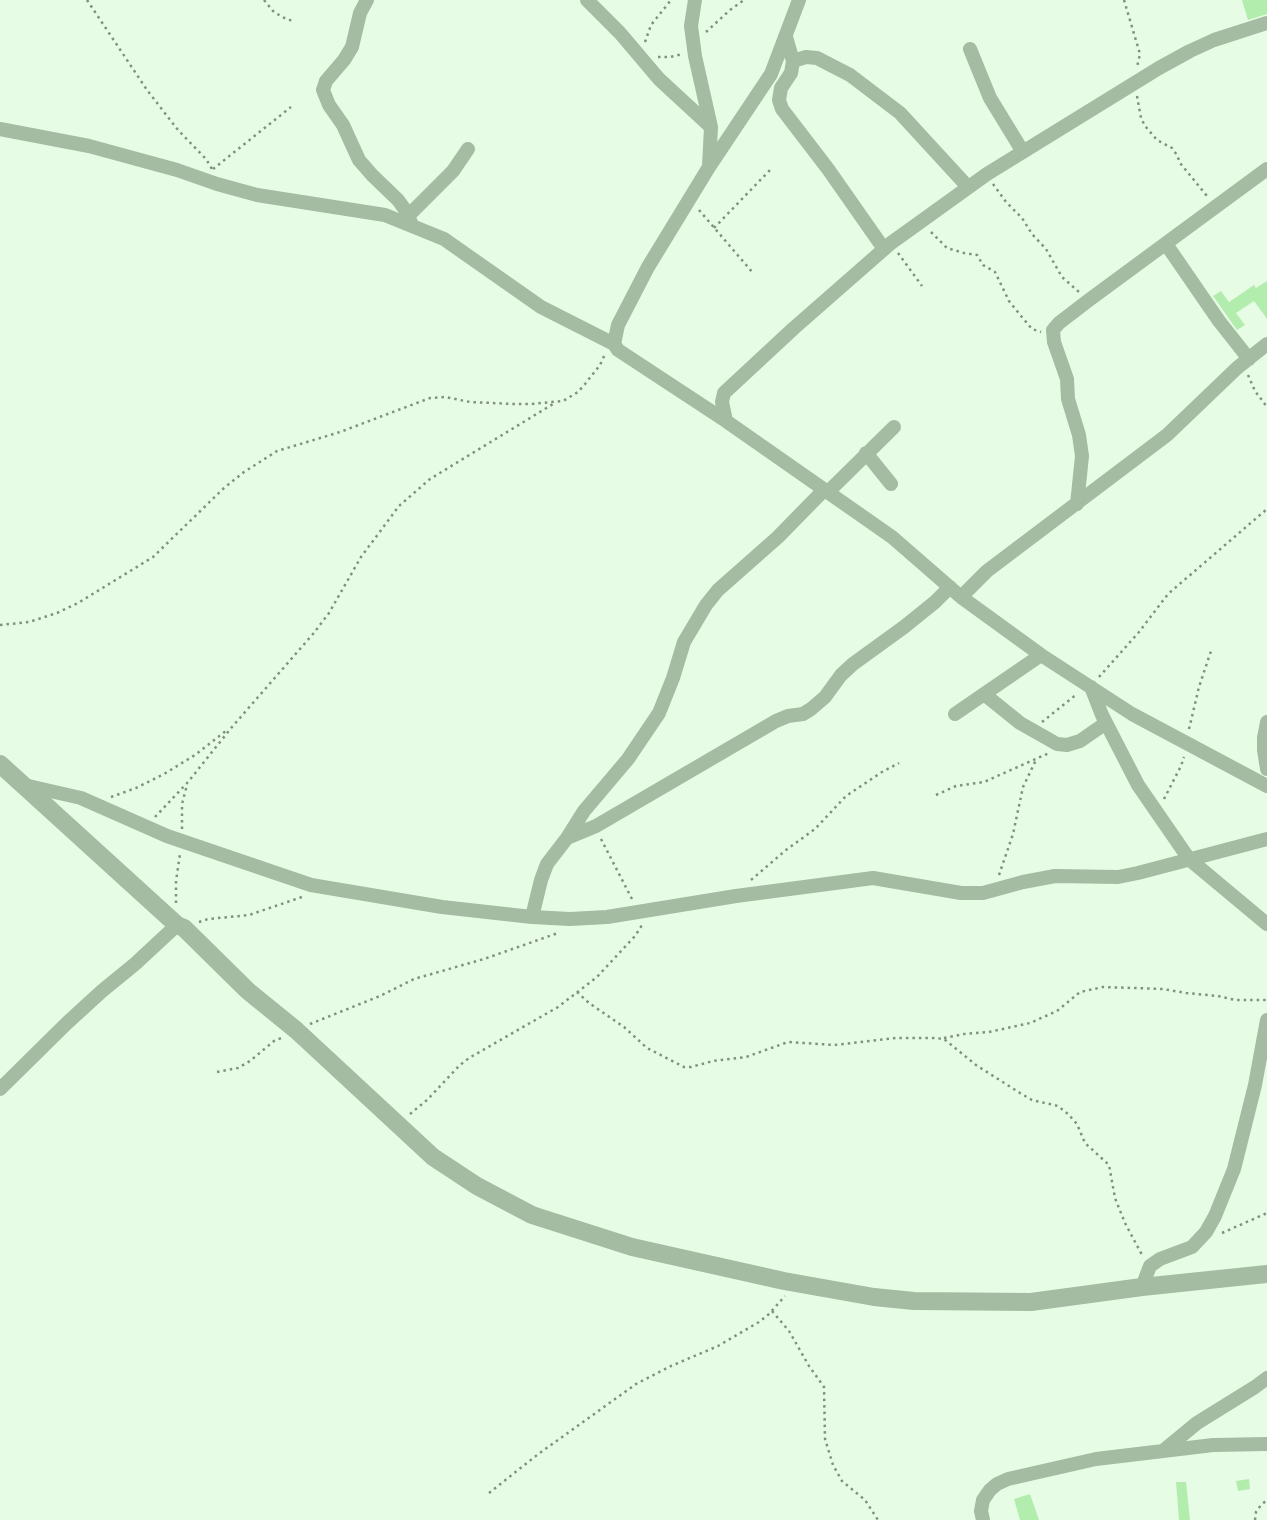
<!DOCTYPE html>
<html>
<head>
<meta charset="utf-8">
<style>
	body { margin:0 }
	canvas { display:block; background:#e7fce5 }
</style>
</head>
<body>
<canvas width="1267" height="1520"></canvas>
<script>
const c = document.querySelector('canvas').getContext('2d');
c.lineJoin = 'round';
function paint(path, color) { c.fillStyle = color; c.fill(path, 'evenodd'); }
const poly = rows => new Path2D(rows.map(r => 'M' + r).join(''));
function stroke(path, color, width, dash) { c.strokeStyle = color; c.lineWidth = width; c.lineCap = dash ? 'butt' : 'round'; c.setLineDash(dash || []); c.stroke(path); }
paint(poly([
	[1242,0,1267,0,1267,14,1248,20],
	[1267,281,1267,319,1254,301,1236,313,1245,325,1237,330,1213,296,1221,291,1229,302,1254,285,1256,288],
	[1249,1479,1250,1489,1238,1491,1236,1481],
	[1176,1482,1186,1482,1190,1520,1179,1520],
	[1030,1494,1039,1520,1020,1520,1014,1499]
]), '#b3edae');
stroke(poly([
	[87,0,147,90,178,130,206,159,212,169],
	[264,0,273,11,282,17,295,22],
	[1124,0,1140,54,1137,67],
	[706,32,730,10,744,0],
	[645,42,651,25,671,0],
	[658,57,670,57,683,54],
	[1137,96,1141,118,1145,126,1157,140,1172,148,1177,155,1180,163,1207,196],
	[213,169,291,107],
	[993,184,1006,202,1022,218,1032,234,1046,249,1062,277,1079,292],
	[699,210,753,273],
	[714,228,770,170],
	[931,232,947,248,964,253,977,255,983,265,995,272,1009,301,1021,316,1032,329,1041,332],
	[898,253,922,286],
	[1248,375,1255,391,1267,407],
	[0,625,29,622,57,613,78,603,153,557,224,488,244,472,277,451,340,432,430,398,445,397,470,402,514,404,531,404,563,401,578,392,585,384,600,365,605,354],
	[1099,677,1139,632,1168,594,1267,509],
	[1042,722,1077,694],
	[1189,729,1199,687,1211,651],
	[936,795,956,786,984,782,1049,753],
	[111,797,136,788,164,774,195,755,227,730],
	[1164,799,1181,766,1184,757],
	[155,817,188,782,232,727,313,634,329,613,361,557,399,506,430,479,553,404],
	[182,829,182,804,187,785],
	[601,839,633,901],
	[999,875,1013,834,1023,787,1036,760],
	[751,880,786,850,815,829,846,796,882,772,899,763],
	[176,903,176,881,180,854],
	[199,922,208,919,249,915,302,897],
	[577,992,589,1003,624,1027,647,1048,684,1067,691,1067,713,1061,746,1057,788,1042,834,1045,896,1038,935,1038,944,1039,976,1065,1020,1093,1032,1100,1058,1106,1068,1114,1077,1124,1085,1143,1109,1165,1115,1198,1125,1223,1142,1255],
	[310,1024,380,996,414,979,484,959,558,933],
	[944,1038,964,1034,989,1032,1030,1023,1057,1011,1080,992,1103,987,1163,989,1186,993,1218,996,1235,1000,1267,1000],
	[217,1072,238,1068,250,1061,274,1041,281,1038],
	[410,1114,427,1100,460,1065,469,1058,558,1007,597,977,635,936,642,925],
	[1222,1233,1267,1213],
	[772,1311,789,1331,809,1366,824,1387,825,1439,833,1465,842,1481,865,1500,878,1520],
	[489,1493,537,1455,636,1384,671,1366,718,1346,759,1322,769,1314,785,1296],
	[1255,1520,1256,1512,1261,1505,1267,1500]
]), '#829080', 2.5, [2.5, 4]);
stroke(poly([
	[367,0,360,13,352,47,344,60,326,81,323,90,329,105,343,125,359,160,372,175,398,200,406,211,412,225],
	[587,0,620,33,659,79,711,127],
	[695,0,691,26,695,56,711,127,709,166],
	[799,0,771,74,709,167,648,267,618,325,614,344,618,350,726,421,892,537,961,597,1041,655,1132,714,1267,786],
	[786,37,793,61,791,73,781,88,779,100,782,109,828,169,884,249],
	[970,49,990,98,1023,152],
	[793,61,806,57,817,58,850,75,900,113,968,187],
	[0,129,89,146,177,170,217,184,257,195,385,215,444,239,541,307,614,344],
	[408,216,453,171,468,149],
	[1166,244,1219,321,1249,359],
	[726,421,722,402,724,393,794,328,891,243,987,174,1159,68,1190,51,1214,40,1267,23],
	[866,453,891,484],
	[828,492,894,427],
	[1077,504,1082,456,1079,435,1068,399,1067,379,1054,342,1053,330,1059,323,1089,300,1267,169],
	[961,597,987,571,1167,435,1237,368,1267,344],
	[1091,687,1102,715,1138,785,1189,859,1267,924],
	[984,694,1020,723,1057,744,1067,745,1080,741,1106,723],
	[955,714,1041,655],
	[1267,722,1264,738,1264,750,1267,769],
	[24,785,81,798,167,836,311,885,442,907,532,917,570,919,607,917,736,896,873,878,961,893,983,893,1023,882,1055,876,1118,877,1138,873,1267,839],
	[567,838,584,811,628,759,659,713,673,678,684,642,706,605,718,590,778,537,824,490],
	[532,917,541,880,547,864,567,838,596,826,776,721,788,716,803,714,811,709,825,697,841,675,853,664,904,627,935,602,950,587],
	[0,1089,67,1023,102,991,135,964,177,925],
	[1142,1287,1150,1266,1160,1259,1192,1247,1206,1232,1215,1216,1234,1169,1255,1085,1267,1020],
	[1163,1451,1213,1445,1267,1444],
	[983,1520,981,1511,983,1500,990,1490,997,1484,1008,1479,1096,1459,1163,1451,1197,1423,1255,1387,1267,1378]
]), '#a4bca1', 14);
stroke(poly([
	[0,764,177,925,184,928,248,991,296,1030,433,1157,477,1186,532,1215,632,1247,784,1281,874,1297,914,1301,1031,1302,1142,1287,1267,1274]
]), '#a4bca1', 18);
</script>
</body>
</html>
